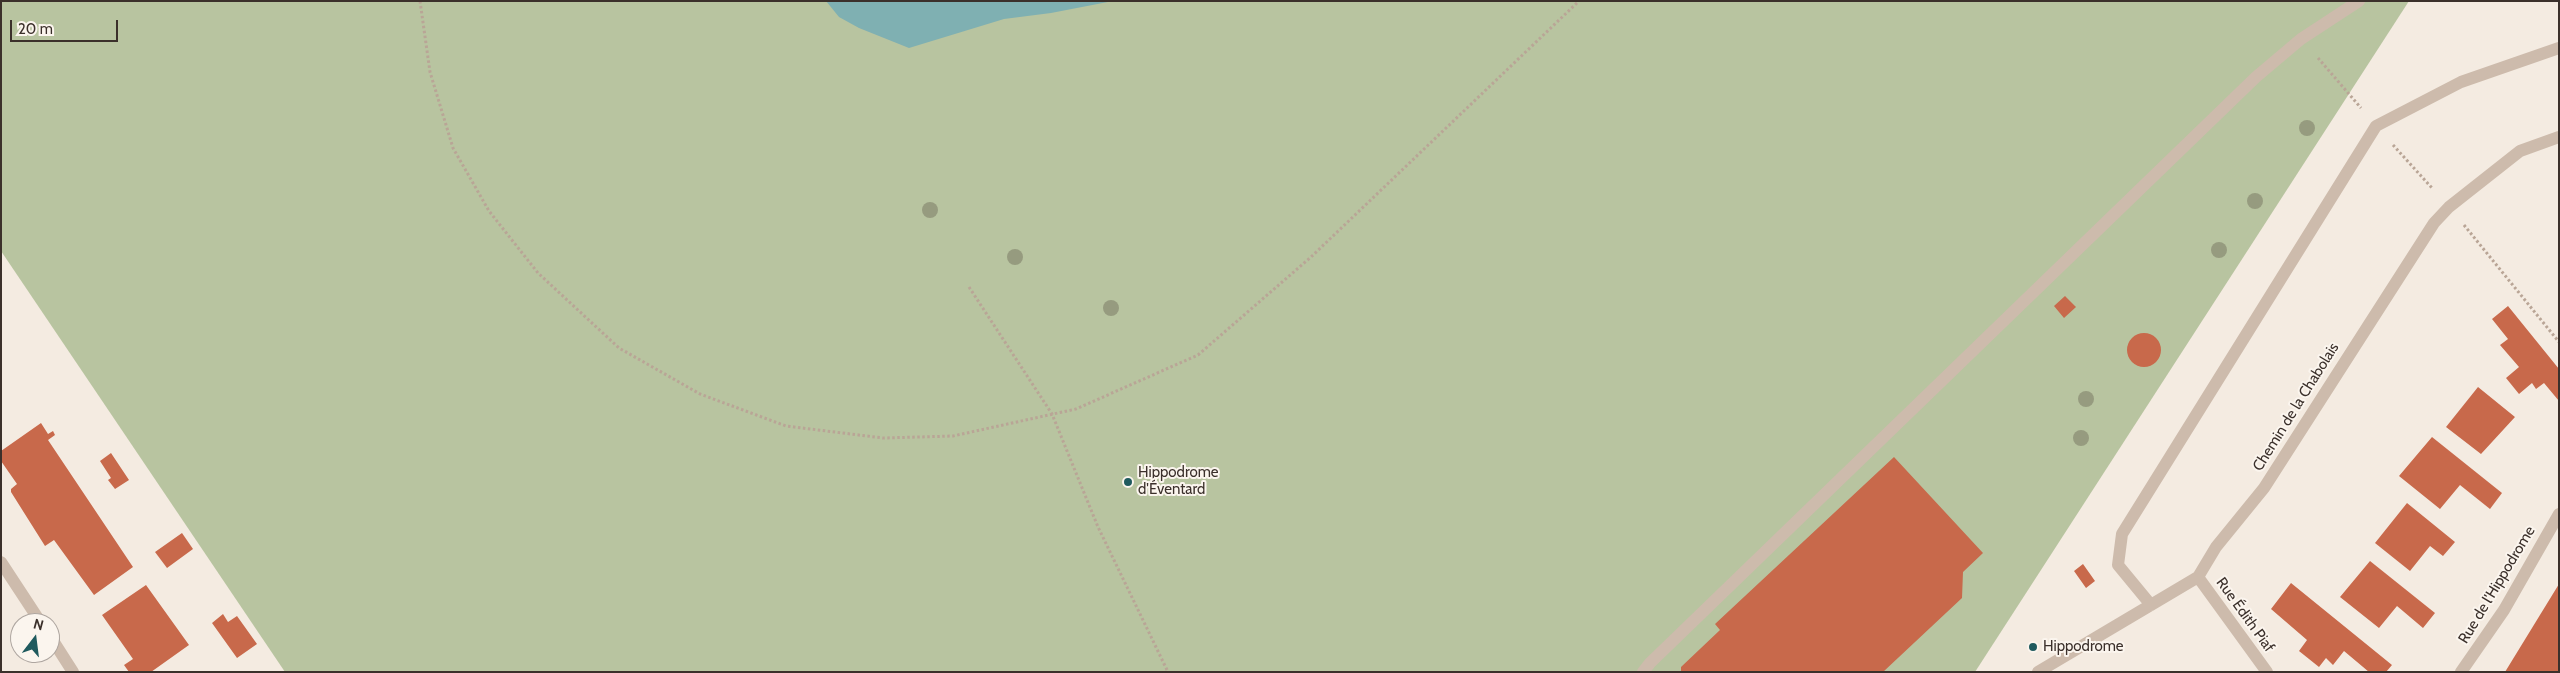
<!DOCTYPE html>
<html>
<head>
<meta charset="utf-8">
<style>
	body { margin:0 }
	#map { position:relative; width:2560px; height:673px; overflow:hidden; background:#f4ebe1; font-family:Cabin,sans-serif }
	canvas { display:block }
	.frame { position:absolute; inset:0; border:2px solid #3b302b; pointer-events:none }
	.north { position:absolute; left:10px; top:613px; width:50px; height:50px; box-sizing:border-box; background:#fbf5ee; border:1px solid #aea6a0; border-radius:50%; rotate:15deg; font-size:14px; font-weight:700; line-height:20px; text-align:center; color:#3b302b }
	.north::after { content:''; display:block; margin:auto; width:18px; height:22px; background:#1f5a5e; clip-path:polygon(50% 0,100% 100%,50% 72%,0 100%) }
	.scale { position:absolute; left:10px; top:20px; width:108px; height:22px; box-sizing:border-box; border:2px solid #3b302b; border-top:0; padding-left:6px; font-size:15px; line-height:18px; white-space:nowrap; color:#3b302b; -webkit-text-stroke:4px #fbf5ee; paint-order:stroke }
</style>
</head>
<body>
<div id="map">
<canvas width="2560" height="673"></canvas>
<div class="frame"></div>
<div class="north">N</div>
<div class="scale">20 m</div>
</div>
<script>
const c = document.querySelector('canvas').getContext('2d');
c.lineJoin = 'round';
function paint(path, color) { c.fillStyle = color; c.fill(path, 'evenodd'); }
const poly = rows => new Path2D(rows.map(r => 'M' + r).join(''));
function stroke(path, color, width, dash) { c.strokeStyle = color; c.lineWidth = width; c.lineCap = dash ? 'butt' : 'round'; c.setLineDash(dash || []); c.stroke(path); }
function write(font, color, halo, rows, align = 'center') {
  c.font = font + ' Cabin,sans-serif'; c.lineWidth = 4; c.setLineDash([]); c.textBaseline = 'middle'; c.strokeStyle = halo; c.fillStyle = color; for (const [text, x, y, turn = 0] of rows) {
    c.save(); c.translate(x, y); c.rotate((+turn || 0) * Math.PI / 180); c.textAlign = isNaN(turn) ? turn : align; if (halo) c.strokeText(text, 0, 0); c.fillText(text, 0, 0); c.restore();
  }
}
paint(poly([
	[1,1,2409,1,1975,672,285,672,1,251]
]), '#b8c4a0');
paint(poly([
	[826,1,1113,1,1051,13,1004,19,909,48,859,28,839,17]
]), '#7fb0b2');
paint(poly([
	[2065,296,2076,307,2064,318,2054,306],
	[2508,306,2559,369,2559,401,2544,383,2536,389,2532,383,2519,394,2506,378,2519,367,2500,345,2508,339,2492,319],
	'2127 350a17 17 0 1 1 34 0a17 17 0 1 1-34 0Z',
	[2478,387,2515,417,2481,454,2446,427],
	[41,423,48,434,53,431,55,435,48,440,133,567,94,595,54,540,45,546,11,492,11,489,17,484,1,461,1,451],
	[2432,437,2502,493,2490,509,2460,485,2440,509,2399,476],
	[111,453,129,480,115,489,108,480,111,478,100,461],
	[1894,457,1983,553,1963,572,1962,598,1883,672,1681,672,1681,667,1720,630,1715,624],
	[2407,503,2455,542,2443,556,2430,546,2410,571,2375,543],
	[182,533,193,549,167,568,155,552],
	[2370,561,2435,613,2423,628,2397,606,2379,628,2340,597],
	[2083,564,2095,581,2086,588,2074,571],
	[2291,583,2392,665,2386,672,2369,672,2344,651,2333,665,2326,658,2319,667,2299,651,2307,640,2271,609],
	[2559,584,2559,672,2505,672],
	[146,585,189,645,151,672,129,672,124,665,133,659,102,615],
	[223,614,228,622,237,616,257,644,237,658,212,623]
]), '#c8694b');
stroke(poly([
	[420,1,430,72,453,148,489,211,538,273,619,348,700,394,786,426,883,438,953,436,1076,409,1198,355,1311,257,1579,1],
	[2318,58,2361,108],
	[2393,145,2432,188],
	[2464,225,2559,342],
	[969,287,1052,414,1098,527,1168,672]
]), '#b9a596', 3, [2.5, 2.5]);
stroke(poly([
	[1,562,41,623],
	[2198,577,2267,672],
	[2151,605,2118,565,2122,534,2376,126,2461,82,2559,48],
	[50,636,73,672],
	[1643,672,1650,663,2256,77,2301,39,2359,1],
	[2038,672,2198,577,2216,547,2264,488,2434,223,2449,207,2520,151,2559,137],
	[2461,672,2504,610,2559,514]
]), '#cdbbac', 12);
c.fillStyle = '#969b7f';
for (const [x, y] of [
	[2307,128],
	[2255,201],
	[930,210],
	[2219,250],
	[1015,257],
	[1111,308],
	[2086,399],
	[2081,438]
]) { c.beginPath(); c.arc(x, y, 8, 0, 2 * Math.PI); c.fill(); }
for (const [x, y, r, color] of [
	[1128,482,5,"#1f5a5e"],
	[2033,647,5,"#1f5a5e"]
]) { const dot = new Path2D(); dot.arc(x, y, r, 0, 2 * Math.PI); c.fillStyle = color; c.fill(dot); stroke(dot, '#fbf5ee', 2); }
write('15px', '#3b302b', '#fbf5ee', [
	["Chemin de la Chabolais",2296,407,-58],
	["Rue de l'Hippodrome",2497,585,-59],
	["Rue Édith Piaf",2245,615,54]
]);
write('15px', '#3b302b', '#fbf5ee', [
	["Hippodrome",1138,473],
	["d'Éventard",1138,490],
	["Hippodrome",2043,647]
], 'left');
</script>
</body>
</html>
